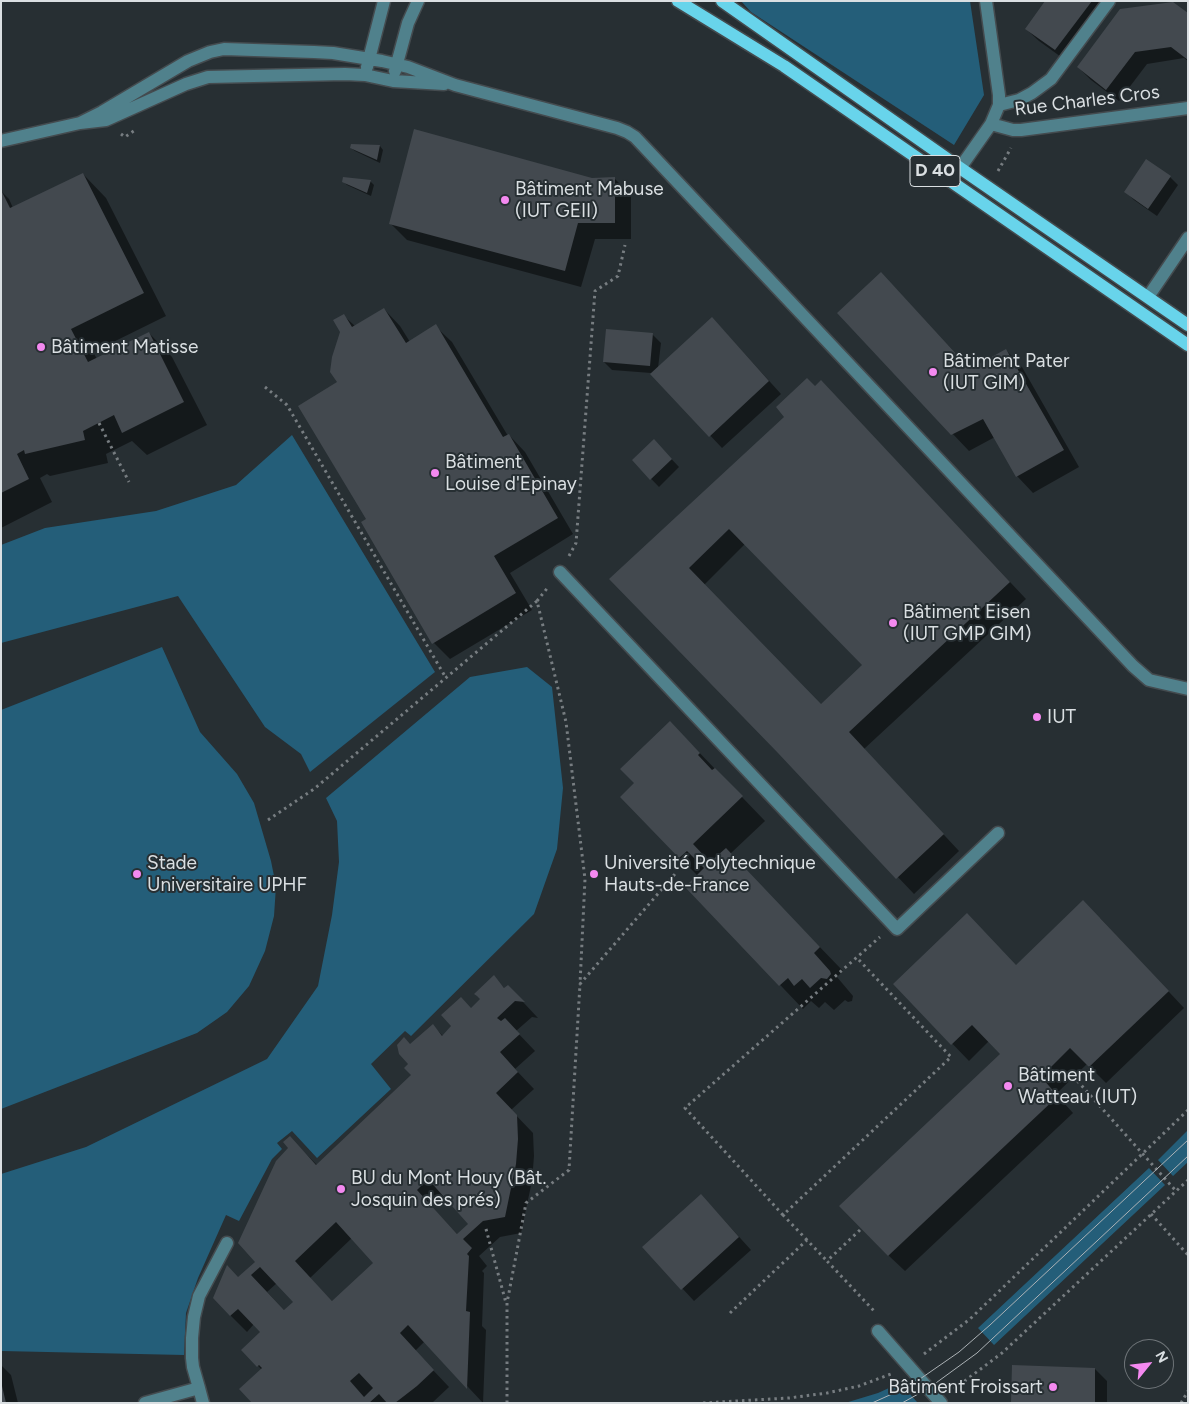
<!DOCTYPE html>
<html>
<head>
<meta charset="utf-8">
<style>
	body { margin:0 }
	#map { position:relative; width:1189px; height:1404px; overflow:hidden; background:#272f33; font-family:Figtree,sans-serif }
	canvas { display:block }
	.frame { position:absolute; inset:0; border:2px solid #dadfe2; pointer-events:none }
	.north { position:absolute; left:1124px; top:1339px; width:50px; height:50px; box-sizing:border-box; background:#272f33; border:1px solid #6f7579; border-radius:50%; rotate:61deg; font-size:14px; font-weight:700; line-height:20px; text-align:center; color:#dadfe2 }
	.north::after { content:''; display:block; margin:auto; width:18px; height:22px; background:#f489f0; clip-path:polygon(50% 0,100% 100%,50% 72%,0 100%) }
</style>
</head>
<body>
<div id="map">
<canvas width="1189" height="1404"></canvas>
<div class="frame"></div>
<div class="north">N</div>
</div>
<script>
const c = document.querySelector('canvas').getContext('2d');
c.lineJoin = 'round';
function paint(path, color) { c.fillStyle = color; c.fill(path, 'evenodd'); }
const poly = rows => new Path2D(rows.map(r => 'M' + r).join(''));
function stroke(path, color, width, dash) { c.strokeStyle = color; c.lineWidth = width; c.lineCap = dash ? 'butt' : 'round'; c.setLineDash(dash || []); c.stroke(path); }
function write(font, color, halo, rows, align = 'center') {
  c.font = font + ' Figtree,sans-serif'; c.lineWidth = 4; c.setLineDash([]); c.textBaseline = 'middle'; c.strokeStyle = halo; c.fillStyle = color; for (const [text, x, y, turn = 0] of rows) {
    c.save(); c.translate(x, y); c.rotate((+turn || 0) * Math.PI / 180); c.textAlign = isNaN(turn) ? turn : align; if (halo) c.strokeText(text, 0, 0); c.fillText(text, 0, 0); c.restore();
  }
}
paint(poly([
	[741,1,970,1,984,95,954,145,751,12],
	[292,435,435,672,310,772,301,754,265,727,178,596,1,643,1,545,45,528,156,511,236,485],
	[162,647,200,732,237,774,254,803,271,861,276,886,274,916,265,951,249,986,227,1012,197,1033,1,1109,1,710],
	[527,667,552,687,563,788,557,849,534,914,411,1036,405,1031,371,1064,391,1089,317,1158,292,1131,277,1143,282,1149,272,1159,239,1221,226,1215,198,1278,186,1313,184,1355,1,1351,1,1174,86,1147,267,1059,318,986,332,915,339,862,337,821,326,798,470,677],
	[1188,1130,1188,1162,1173,1176,1158,1160],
	[1149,1168,1165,1185,994,1345,978,1328],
	[900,1383,917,1402,915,1403,845,1403,878,1393]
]), '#245e79');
paint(poly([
	[1047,1,1110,1,1068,62,1039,41,1026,29],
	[1188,14,1188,61,1184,58,1147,64,1119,101,1091,80,1078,67],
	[380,146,383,150,380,163,355,151,351,148],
	[83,174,106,198,166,316,93,352,97,359,149,333,172,357,207,425,147,455,132,441,106,454,108,463,50,476,47,474,40,478,52,502,1,528,1,191,9,199,13,208],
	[1170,177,1178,185,1157,216,1134,200,1126,192],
	[614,178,631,195,631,239,595,239,581,287,407,240,391,224,592,179],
	[343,181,370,181,374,185,371,196,347,185],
	[897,290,971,370,1006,350,1022,367,1079,467,1033,493,1017,476,995,437,969,451,838,313],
	[384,309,400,326,410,342,435,326,452,342,508,436,509,435,525,452,573,534,510,573,532,610,450,659,434,643,368,519,338,383,341,331,344,316,355,326],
	[724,331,781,394,722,448,651,373,612,370,604,362,652,334,661,343,658,368],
	[821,381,1026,599,864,749,959,851,914,894,779,752,611,579,786,417],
	[745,544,863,665,821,705,704,585],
	[662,449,679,467,659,487,633,460],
	[693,746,765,821,730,854,843,971,837,977,853,996,852,1001,848,1002,845,1000,834,1010,825,1002,819,1008,811,1001,803,1009,687,887,698,876,679,857],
	[1100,918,1184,1008,1106,1083,1087,1064,1056,1094,1073,1113,905,1271,888,1255,1002,1054,989,1041,969,1061,895,984,1016,967],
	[494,977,505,989,508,986,538,1018,532,1017,516,1031,535,1051,515,1069,534,1089,511,1110,533,1133,534,1156,532,1181,521,1233,500,1237,479,1256,487,1266,482,1271,484,1273,482,1326,486,1330,483,1403,425,1341,415,1351,449,1387,432,1403,254,1403,262,1370,243,1350,262,1332,254,1324,247,1332,230,1315,239,1278,257,1262,290,1147,290,1138,317,1165,412,1075,410,1064,411,1045,433,1026,443,1036,481,1000],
	[445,1196,470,1224,458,1235,432,1207],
	[352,1238,375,1263,333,1302,310,1278],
	[277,1283,295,1302,285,1311,267,1292],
	[713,1208,751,1250,694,1301,644,1247],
	[1,1365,11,1375,18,1403,1,1403],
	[1095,1369,1107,1381,1107,1403,1012,1403]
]), '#0007');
paint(poly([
	[1045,1,1092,1,1055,50,1025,29],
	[1173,2,1188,13,1188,60,1171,47,1135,52,1106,90,1077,67,1120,9],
	[414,129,592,178,615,177,615,223,578,223,565,271,389,224],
	[351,144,380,145,377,160,350,148],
	[1146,159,1171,176,1148,209,1124,192],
	[83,173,144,293,71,329,88,362,149,332,184,402,122,433,114,415,83,431,85,440,25,454,24,450,17,454,29,479,1,493,1,190,10,208],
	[343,177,371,180,367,193,342,182],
	[881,272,970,369,1006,349,1064,450,1016,477,983,419,951,435,837,313],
	[384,308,406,343,436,324,503,437,509,434,558,518,494,556,516,593,432,644,361,522,366,519,298,406,337,382,330,372,332,357,340,332,333,320,344,314,352,327],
	[712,317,769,381,709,437,650,374],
	[606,329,653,333,650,366,603,362],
	[807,378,815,386,821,380,1010,582,849,732,944,834,896,879,778,753,609,579,784,417,776,407],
	[729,529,862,665,821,704,689,568],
	[654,439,672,459,650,480,632,460],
	[670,721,700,753,698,755,712,770,715,768,743,796,693,844,710,862,726,848,820,947,814,953,830,971,831,974,827,979,821,978,810,988,802,979,794,986,788,978,779,986,685,887,704,868,687,851,679,858,620,797,634,783,620,769],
	[1083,900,1169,991,1089,1067,1070,1048,1041,1077,1058,1096,888,1256,839,1206,1000,1054,972,1025,951,1045,893,984,967,913,1016,965],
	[494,975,504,988,508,985,525,1002,515,1001,497,1018,501,1021,505,1018,520,1034,500,1052,518,1072,496,1093,517,1115,518,1139,516,1164,505,1217,483,1221,463,1239,472,1248,467,1254,469,1256,466,1311,470,1312,467,1389,408,1325,400,1333,434,1370,417,1386,395,1403,387,1403,379,1394,369,1403,252,1403,239,1389,262,1368,259,1365,257,1367,241,1350,260,1332,238,1309,230,1316,213,1298,227,1265,238,1277,255,1262,238,1243,276,1161,288,1148,283,1142,290,1136,316,1165,411,1075,404,1068,408,1064,399,1054,397,1045,404,1037,410,1044,433,1024,442,1036,451,1026,441,1015,461,997,471,1008,480,999,477,996,474,994],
	[428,1179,468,1224,457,1234,417,1190],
	[336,1222,373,1263,332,1301,295,1261],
	[260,1267,293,1302,284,1310,251,1275],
	[359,1373,373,1388,364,1397,350,1381],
	[701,1194,739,1237,681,1290,642,1247],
	[1012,1365,1095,1368,1095,1403,1011,1403],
	[1,1386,2,1386,6,1403,1,1403]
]), '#43494f');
const minor = poly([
	[367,67,384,1],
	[395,71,408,23,418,1],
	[999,105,1019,100,1032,93,1051,79,1109,1],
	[80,123,102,112,188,61,210,52,224,49,314,52,333,53,382,61,408,67,455,85,617,128,627,132,635,137,1133,666,1149,680,1188,689],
	[991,124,1013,130,1021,130,1188,108],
	[1,141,80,123,106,120,186,84,208,77,345,74,365,75,393,81,444,84],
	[960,168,991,124,999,105,999,95,986,1],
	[1148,297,1188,238],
	[560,572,897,929,998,833],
	[878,1331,941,1403],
	[199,1388,193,1367,192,1358,192,1338,194,1317,199,1296,227,1243],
	[145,1403,199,1388,203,1403]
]);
const major = poly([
	[678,1,784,66,1188,345],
	[722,1,960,168,1188,325]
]);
stroke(minor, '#444b4f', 15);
stroke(major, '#444b4f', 15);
stroke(poly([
	[121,134,125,137,135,130],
	[998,171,1011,148],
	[265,387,287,405,446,678],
	[99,423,129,482],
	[569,556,576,543,595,291,618,276,625,245],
	[537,601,549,586],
	[268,820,314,789,537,601,566,722,585,879,580,984,675,874],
	[1073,1076,1176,1191],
	[1151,1214,1188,1255],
	[783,1215,685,1108,880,937],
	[486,1229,506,1303],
	[860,1230,827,1261,875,1312],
	[807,1240,783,1215,951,1057,857,958],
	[730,1313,807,1240,827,1261],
	[924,1354,970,1319,1188,1110],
	[954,1389,1002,1353,1188,1180],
	[507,1403,507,1303,526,1203,569,1170,580,984],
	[703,1403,789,1398,827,1393,859,1386,891,1374],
	[1181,1403,1188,1391]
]), '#777d81', 3, [2.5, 4]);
stroke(minor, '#50818c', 12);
stroke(major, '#68d4eb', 12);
stroke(poly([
	[872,1403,892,1394,920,1379,959,1352,990,1325,1188,1140],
	[902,1403,929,1388,977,1353,1188,1156]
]), '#acb2b6', 1);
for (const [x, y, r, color] of [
	[505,200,5,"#f489f0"],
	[41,347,5,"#f489f0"],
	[933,372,5,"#f489f0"],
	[435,473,5,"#f489f0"],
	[893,623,5,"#f489f0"],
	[1037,717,5,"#f489f0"],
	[137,874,5,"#f489f0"],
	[594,874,5,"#f489f0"],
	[1008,1086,5,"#f489f0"],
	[341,1189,5,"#f489f0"],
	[1053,1387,5,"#f489f0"]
]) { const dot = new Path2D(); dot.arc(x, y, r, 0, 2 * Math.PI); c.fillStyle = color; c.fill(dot); stroke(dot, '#272f33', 2); }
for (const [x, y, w] of [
	[935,171,50]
]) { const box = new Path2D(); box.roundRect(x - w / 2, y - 15.5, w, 31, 4); c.fillStyle = '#272f33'; c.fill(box); stroke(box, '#dadfe2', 1); }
write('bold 18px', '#dadfe2', null, [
	["D 40",935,171]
]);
write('19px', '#dadfe2', '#272f33', [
	["Rue Charles Cros",1087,101,-7]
]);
write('19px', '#dadfe2', '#272f33', [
	["Bâtiment Mabuse",515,189],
	["(IUT GEII)",515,211],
	["Bâtiment Matisse",51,347],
	["Bâtiment Pater",943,361],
	["(IUT GIM)",943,383],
	["Bâtiment",445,462],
	["Louise d'Epinay",445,484],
	["Bâtiment Eisen",903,612],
	["(IUT GMP GIM)",903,634],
	["IUT",1047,717],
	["Stade",147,863],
	["Universitaire UPHF",147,885],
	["Université Polytechnique",604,863],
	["Hauts-de-France",604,885],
	["Bâtiment",1018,1075],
	["Watteau (IUT)",1018,1097],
	["BU du Mont Houy (Bât.",351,1178],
	["Josquin des prés)",351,1200],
	["Bâtiment Froissart",1043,1387,"right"]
], 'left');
</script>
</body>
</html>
